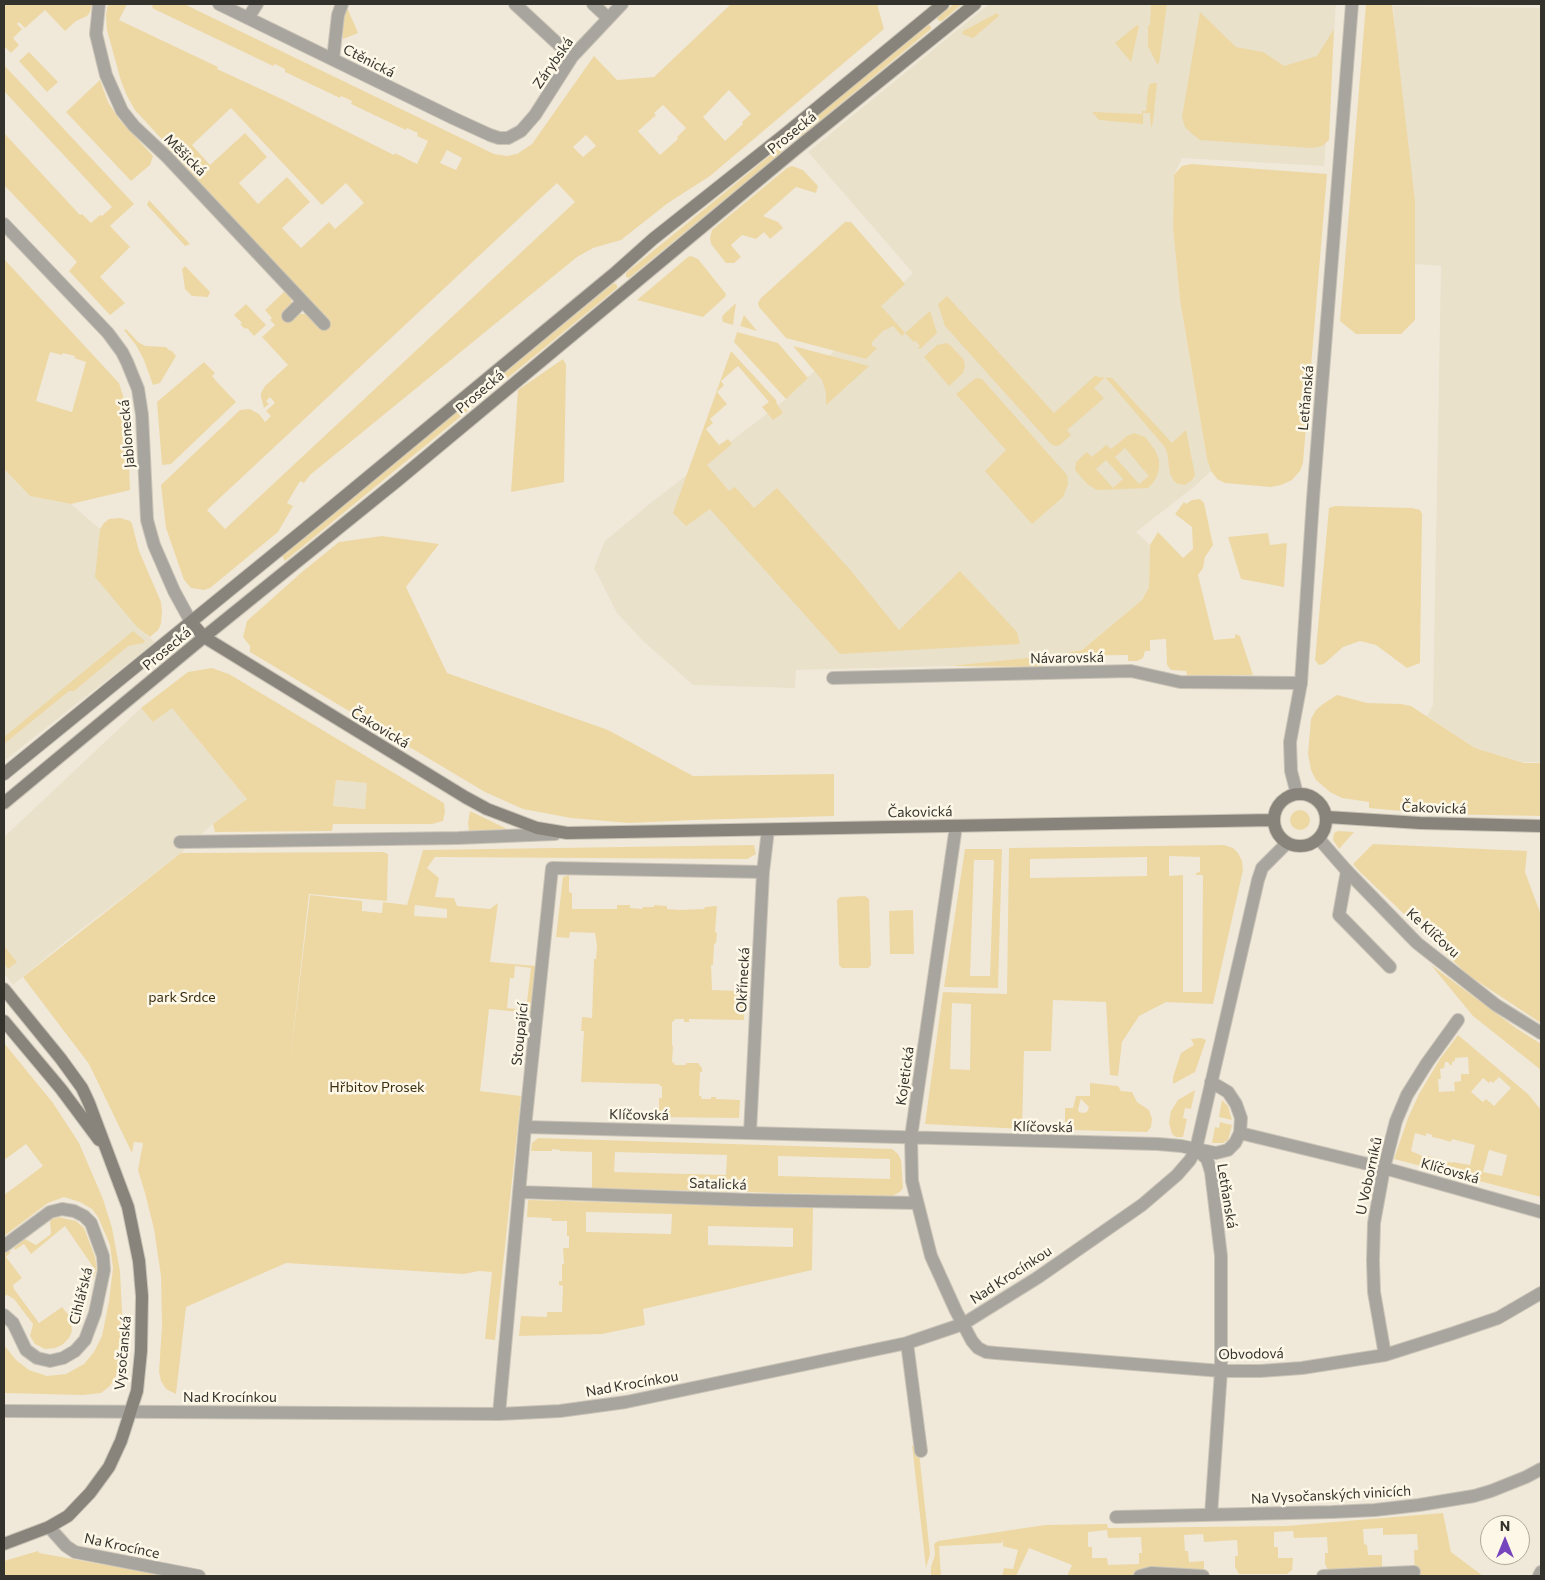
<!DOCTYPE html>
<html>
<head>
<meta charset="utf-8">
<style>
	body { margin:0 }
	#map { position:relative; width:1545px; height:1580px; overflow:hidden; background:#f0e9da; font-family:Commissioner,sans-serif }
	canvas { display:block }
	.frame { position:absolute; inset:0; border:5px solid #34322c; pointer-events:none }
	.north { position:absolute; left:1480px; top:1515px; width:50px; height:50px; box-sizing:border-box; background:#fdf7e7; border:1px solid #ada89c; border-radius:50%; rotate:0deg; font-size:14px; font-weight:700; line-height:20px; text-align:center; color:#34322c }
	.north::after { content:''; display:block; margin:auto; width:18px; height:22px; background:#7645bd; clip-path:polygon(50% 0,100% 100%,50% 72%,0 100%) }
</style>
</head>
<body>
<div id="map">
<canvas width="1545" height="1580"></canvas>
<div class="frame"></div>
<div class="north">N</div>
</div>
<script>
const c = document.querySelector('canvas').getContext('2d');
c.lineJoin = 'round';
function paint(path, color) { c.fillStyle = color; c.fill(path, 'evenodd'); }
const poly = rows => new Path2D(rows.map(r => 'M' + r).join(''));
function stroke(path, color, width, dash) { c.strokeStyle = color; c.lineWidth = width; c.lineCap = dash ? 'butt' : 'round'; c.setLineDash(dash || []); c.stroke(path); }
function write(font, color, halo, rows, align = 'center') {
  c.font = font + ' Commissioner,sans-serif'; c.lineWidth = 5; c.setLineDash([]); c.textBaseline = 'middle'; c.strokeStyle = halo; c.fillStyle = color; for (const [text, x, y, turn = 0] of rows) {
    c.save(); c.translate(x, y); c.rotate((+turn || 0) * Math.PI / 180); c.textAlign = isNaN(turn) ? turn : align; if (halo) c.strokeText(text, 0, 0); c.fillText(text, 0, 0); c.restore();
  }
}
paint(poly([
	[989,4,1336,4,1324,166,1182,158,1174,175,1173,228,1180,300,1207,459,1211,471,1195,486,1136,532,1150,545,1149,587,1142,600,1082,650,1055,655,949,666,796,670,795,688,693,685,643,641,617,613,594,568,605,541,653,501,786,399,913,273,808,152],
	[1393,6,1541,8,1541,762,1522,762,1475,748,1427,716,1433,705,1441,266,1415,264],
	[4,469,30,496,71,504,100,529,99,544,138,628,155,642,4,761],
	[172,707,247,799,213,824,181,853,66,941,13,985,4,973,4,837,141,708,153,722],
	[336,780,368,783,365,809,333,806]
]), '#eae1ca');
paint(poly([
	[4,4,92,4,90,12,87,16,76,21,65,31,45,10,25,28,19,22,17,24,22,29,13,38,19,45,11,53,4,46],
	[108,4,127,4,119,20,218,67,217,69,284,100,394,155,395,153,417,164,428,141,417,136,418,133,407,128,406,130,351,104,352,101,341,96,340,98,285,72,285,69,275,64,273,66,152,8,153,6,149,4,184,4,494,154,507,156,517,154,532,144,594,56,617,80,654,77,731,4,877,4,884,29,710,176,668,203,621,240,593,248,577,257,310,475,304,483,300,481,287,503,293,506,278,532,210,588,204,590,191,588,184,580,166,528,161,485,240,410,250,409,259,414,265,422,271,416,266,411,275,403,270,397,266,401,269,404,264,408,261,397,261,393,265,386,288,365,262,337,275,325,270,320,272,318,265,310,285,291,292,298,291,305,282,317,286,322,297,314,305,314,311,316,215,199,165,146,169,147,135,110,127,96,121,81,107,30,106,15],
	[729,90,751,114,742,122,743,124,725,141,703,117],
	[663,105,686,128,677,137,678,139,660,155,638,131,656,115,654,113],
	[231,108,322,205,346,183,364,203,335,229,329,222,301,248,282,228,310,202,287,177,258,204,239,183,267,157,245,133,210,165,192,145],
	[586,135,596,146,583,157,573,147],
	[447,150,462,158,456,170,440,163],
	[557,183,575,202,225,529,207,510],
	[954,4,962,4,942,21,939,21,937,19,939,16],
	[1151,4,1167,4,1159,63,1157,64,1148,46,1148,26,1150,25],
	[1366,4,1392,4,1415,201,1415,320,1401,334,1356,334,1340,321],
	[346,5,358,33,343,39,343,12],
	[1200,12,1236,47,1263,52,1284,66,1317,56,1334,29,1329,140,1322,146,1312,148,1200,140,1191,133,1185,127,1182,117],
	[997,13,999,16,973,38,962,34,963,31],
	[928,25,931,26,931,29,799,138,796,137,796,133],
	[1137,25,1139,26,1131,62,1115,43],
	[29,52,58,82,47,92,19,61],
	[4,65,134,204,110,226,130,247,100,277,125,303,110,315,69,271,77,262,4,185,4,133,80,215,82,214,91,223,100,215,102,216,112,207,4,91],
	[100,80,108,102,119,119,153,156,150,165,131,181,66,112],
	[1155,83,1157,83,1153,122,1151,128,1150,113,1143,113,1143,124,1099,120,1092,112,1142,114,1142,111,1146,111,1148,89,1150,84],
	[781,148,782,152,629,278,626,277,626,273,778,149],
	[1191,164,1327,174,1303,463,1300,471,1292,480,1281,485,1271,487,1225,483,1217,479,1211,471,1207,459,1180,300,1173,228,1174,175,1182,166],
	[792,166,803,170,818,186,816,193,796,187,763,216,778,222,783,228,770,239,764,232,756,239,742,235,731,245,741,257,734,263,726,263,711,244,710,238,712,230,787,168],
	[149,200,190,244,185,246,147,205],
	[845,222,851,222,905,284,881,306,905,333,930,311,937,333,920,349,918,348,920,346,916,341,914,342,905,333,902,336,893,326,883,331,872,342,872,346,877,348,866,359,786,338,759,307,758,303,761,298],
	[691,256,698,259,726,294,725,297,703,317,637,300,688,257],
	[4,259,119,383,124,399,127,417,130,490,71,504,30,496,4,469],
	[50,352,62,355,63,353,75,356,74,358,86,362,72,412,36,401],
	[185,266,210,292,208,297,192,296,185,289,182,269],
	[614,283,617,285,617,288,285,561,282,556],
	[947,296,1054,413,1096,375,1098,377,1112,378,1172,443,1186,430,1195,475,1192,480,1185,485,1178,484,1174,481,1170,474,1167,452,1164,446,1105,377,1094,388,1104,398,1067,430,1071,435,1060,445,1055,446,1051,444,945,326,938,304],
	[736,303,733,325,723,322,722,318,723,315],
	[246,304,266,325,254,336,247,328,245,329,240,324,242,323,234,315],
	[744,315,757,331,740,326],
	[126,329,138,342,145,346,166,347,170,351,171,350,176,356,160,383,153,385,144,360,136,345,124,330],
	[737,332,778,343,808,378,786,399,734,342],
	[947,343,952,347,964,360,965,366,963,373,949,386,924,357,937,345],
	[793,346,869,366,826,405,826,393,822,380],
	[731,351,776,400,777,404,783,413,773,420,762,407,769,402,738,366,721,381,724,385,717,392,727,404,710,419,713,423,706,429,719,445,728,439,732,444,707,465,729,491,735,487,754,508,777,488,852,572,899,630,960,571,1017,632,1020,644,840,654,710,509,686,526,673,513],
	[563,359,566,365,564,482,511,492,518,390],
	[204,362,215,373,212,376,216,381,236,402,171,464,162,465,157,402],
	[976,378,982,379,1067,475,1068,484,1063,497,1032,524,985,471,1006,450,956,394],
	[1134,433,1145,437,1155,450,1159,460,1159,469,1157,476,1153,483,1148,488,1097,490,1087,484,1075,470,1076,462,1087,452,1092,457,1106,445,1111,449,1127,436],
	[1125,448,1149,476,1139,484,1115,457],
	[1106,460,1123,479,1113,488,1096,469],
	[1200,499,1204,503,1213,545,1205,557,1203,568,1198,575,1214,640,1235,638,1235,634,1240,636,1253,675,1187,675,1186,671,1171,670,1167,665,1166,639,1150,640,1150,651,1145,651,1143,658,1137,661,1128,661,1128,655,1044,656,1043,667,949,666,1055,655,1082,650,1142,600,1149,587,1150,545,1158,532,1183,558,1193,549,1192,527,1175,514,1184,502,1186,504,1192,500],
	[1335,506,1412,508,1420,510,1422,514,1420,663,1407,668,1376,645,1360,641,1343,647,1324,664,1319,665,1315,660,1329,508],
	[120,518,130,521,132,524,139,551,161,602,162,612,161,624,158,630,150,637,138,628,95,577,100,529,104,523,109,519],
	[1268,533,1270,545,1287,543,1284,587,1241,579,1228,537],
	[382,536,439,544,406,587,447,673,608,730,693,776,834,774,834,816,694,820,629,823,571,818,523,809,485,792,250,652,250,646,243,637,247,621,302,572,339,542],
	[133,631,145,641,143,643,128,646,74,691,69,691,4,744,4,737],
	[212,668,229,674,444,803,445,812,443,821,432,824,333,824,332,831,215,832,213,824,247,799,172,708,153,722,141,708,188,672],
	[336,780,367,783,365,809,333,806],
	[1337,695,1367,703,1401,704,1411,706,1475,748,1524,763,1541,763,1541,816,1434,814,1369,808,1369,802,1342,798,1330,792,1316,780,1311,770,1308,754,1311,719,1316,710,1323,704],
	'1290 820a10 10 0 1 1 20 0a10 10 0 1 1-20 0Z',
	[470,811,507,829,469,831,468,823],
	[1338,831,1354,832,1339,849,1333,840,1334,833],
	[1373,844,1527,851,1525,872,1541,915,1541,1023,1468,975,1359,871,1353,864],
	[754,845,756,854,747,859,435,857,427,868,439,878,435,897,454,898,457,906,490,909,498,903,490,962,536,966,531,1013,489,1009,480,1091,521,1096,495,1340,485,1339,492,1272,479,1271,464,1274,286,1263,186,1307,176,1394,166,1389,161,1381,159,1372,162,1326,161,1276,154,1229,145,1193,138,1170,143,1143,134,1142,132,1153,89,1064,23,977,181,853,383,852,388,854,387,901,309,894,290,1062,310,895,362,901,362,911,382,913,383,902,407,905,423,850],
	[415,905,447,909,447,918,414,916],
	[515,966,531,968,526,1010,507,1008,510,978,514,978],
	[1224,845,1233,848,1238,853,1242,861,1243,870,1213,1004,1166,1002,1139,1016,1122,1042,1118,1076,1110,1075,1106,1002,1053,1000,1051,1051,1024,1051,1022,1129,925,1124,943,992,1007,994,1009,848],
	[1169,856,1200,857,1200,872,1196,873,1196,875,1203,875,1202,992,1183,992,1183,875,1169,876],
	[1147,857,1147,876,1030,878,1030,859],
	[952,1003,971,1004,970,1070,950,1069],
	[965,849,1002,849,998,988,944,987],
	[974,860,994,860,990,976,970,976],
	[569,875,569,892,572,893,572,909,617,909,617,905,630,905,630,908,642,909,643,907,654,907,654,905,667,906,667,909,679,910,704,909,705,907,717,906,715,932,717,933,716,943,714,944,713,965,711,965,712,990,739,991,739,986,745,986,744,1020,689,1019,689,1022,684,1022,684,1019,675,1019,674,1021,672,1022,672,1045,673,1046,672,1062,674,1063,675,1065,686,1065,686,1063,698,1063,702,1068,702,1072,700,1072,699,1096,701,1096,702,1099,711,1099,711,1097,716,1097,716,1099,740,1100,739,1118,654,1117,654,1108,659,1109,659,1098,662,1098,662,1086,660,1086,659,1084,581,1082,584,1031,581,1031,582,1017,592,1018,594,959,596,959,597,946,595,933,570,932,569,938,556,937,563,877],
	[865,896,869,899,871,965,868,968,842,968,839,965,837,900,840,897],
	[913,910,914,954,890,954,889,911],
	[4,946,17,962,8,969,4,963],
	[1431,965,1516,1028,1541,1044,1541,1070,1473,1016],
	[1458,1035,1528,1094,1541,1110,1541,1197,1394,1159,1408,1118,1419,1094,1440,1059],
	[1468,1057,1469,1074,1461,1074,1461,1081,1454,1082,1455,1091,1439,1092,1438,1079,1441,1079,1440,1069,1444,1068,1445,1062,1448,1062,1450,1065,1452,1065,1452,1062,1455,1061,1455,1058],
	[1499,1077,1511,1088,1494,1106,1486,1099,1483,1102,1471,1092,1483,1078,1489,1083,1491,1081,1493,1083],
	[1415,1133,1426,1136,1426,1133,1432,1135,1432,1137,1441,1139,1451,1142,1452,1139,1475,1145,1470,1165,1453,1162,1452,1163,1428,1156,1427,1158,1411,1151],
	[1489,1150,1507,1155,1502,1176,1483,1172],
	[1201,1038,1206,1040,1195,1072,1173,1084,1173,1077,1181,1053,1194,1045,1191,1039],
	[4,1043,53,1103,79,1143,103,1199,112,1228,120,1271,123,1333,120,1364,116,1376,110,1386,101,1393,83,1395,4,1393,4,1345,16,1360,29,1370,47,1376,66,1374,84,1364,94,1352,102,1336,109,1301,113,1268,110,1245,98,1217,92,1209,80,1202,64,1197,48,1203,4,1236,4,1195,43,1166,26,1144,4,1160],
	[1090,1083,1118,1086,1121,1091,1132,1092,1137,1102,1149,1110,1152,1119,1151,1127,1147,1132,1071,1130,1071,1122,1065,1122,1065,1108,1073,1108,1076,1096,1090,1096],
	[1081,1099,1089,1107,1087,1112,1083,1113,1079,1112,1078,1109],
	[1195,1090,1191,1109,1185,1108,1183,1118,1187,1119,1183,1137,1176,1137,1172,1134,1169,1123,1171,1111,1178,1100],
	[1222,1100,1228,1106,1232,1120,1219,1117],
	[1220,1122,1232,1125,1228,1140,1223,1143,1212,1143,1215,1127,1219,1128],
	[538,1138,892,1149,898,1154,901,1160,903,1188,900,1192,892,1196,592,1188,592,1152,560,1151,560,1150,552,1149,552,1151,531,1151,532,1143],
	[615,1152,727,1155,726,1175,614,1172],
	[778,1156,890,1159,890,1179,778,1176],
	[528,1200,813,1208,812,1270,643,1309,645,1325,602,1334,519,1336,521,1316,547,1317,547,1312,562,1312,563,1286,559,1285,559,1281,562,1281,562,1264,564,1264,563,1248,569,1248,569,1236,567,1236,567,1221,552,1221,551,1218,527,1217],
	[586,1212,672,1214,671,1234,586,1232],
	[708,1226,793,1228,793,1247,708,1245],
	[59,1217,76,1221,84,1228,95,1257,97,1270,92,1280,87,1278,96,1271,65,1226,31,1254,24,1244,15,1250,14,1248,25,1239,36,1245,51,1234,50,1221,52,1219],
	[9,1251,11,1252,6,1257,22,1278,13,1285,14,1289,39,1323,62,1307,70,1317,72,1331,69,1338,62,1345,55,1348,45,1349,35,1344,30,1336,33,1324,14,1299,7,1295,4,1296,4,1254],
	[912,1445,919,1452,930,1554,926,1568],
	[1443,1513,1451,1552,1483,1576,1415,1576,1414,1550,1418,1550,1417,1534,1383,1535,1383,1528,1363,1529,1364,1544,1367,1545,1368,1555,1382,1555,1382,1568,1329,1572,1325,1564,1325,1553,1328,1553,1327,1537,1294,1538,1293,1531,1274,1532,1274,1547,1278,1547,1278,1558,1293,1558,1292,1570,1287,1574,1239,1574,1235,1567,1235,1556,1238,1556,1237,1540,1204,1542,1203,1534,1184,1535,1185,1551,1188,1551,1189,1562,1204,1561,1204,1569,1148,1570,1128,1576,1067,1576,1072,1565,1029,1548,1016,1576,1002,1576,1004,1568,1013,1569,1018,1550,1002,1546,1003,1546,1003,1539,1002,1543,939,1546,941,1576,931,1576,931,1567,935,1555,934,1544,938,1541,1045,1525,1107,1524,1108,1528,1286,1526],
	[1107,1530,1108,1538,1141,1537,1142,1553,1139,1553,1139,1564,1108,1565,1107,1558,1092,1558,1092,1547,1088,1547,1088,1532],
	[38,1551,39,1553,168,1576,4,1576,4,1561]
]), '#edd8a4');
const minor = poly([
	[99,4,96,34,106,75,122,111,134,126,167,157,324,324],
	[219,4,455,119,490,135,499,138,508,138,521,131,535,115,572,57,622,4],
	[515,4,572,57],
	[593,4,608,18],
	[248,18,257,4],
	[333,59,338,15,342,4],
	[4,224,108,333,122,352,127,362,138,389,142,415,147,520,154,545,174,591,191,622],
	[288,316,302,302],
	[833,678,1131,671,1180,682,1301,683],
	[956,826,911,1137,912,1181,931,1256,956,1311,972,1341,978,1348,986,1352,996,1353,1221,1371,1260,1371,1302,1368,1385,1355,1451,1334,1498,1318,1541,1293],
	[180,842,458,838,555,834],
	[1347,871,1339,915,1390,967],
	[525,1127,1158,1144,1181,1146,1216,1153,1228,1150,1235,1143,1240,1133,1241,1118,1236,1104,1228,1092,1211,1082],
	[750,1133,763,872,768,830],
	[1240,1133,1384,1168,1541,1212],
	[1196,1149,1207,1159,1211,1172,1221,1256,1221,1371,1211,1515],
	[519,1192,752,1200,917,1203],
	[4,1246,50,1212,62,1209,74,1211,84,1216,91,1223,103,1256,104,1270,95,1313,85,1340,75,1351,63,1358,50,1361,37,1358,26,1350,13,1323,4,1315],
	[907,1343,921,1451],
	[1385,1355,1374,1292,1373,1261,1374,1223,1384,1168,1396,1121,1407,1095,1427,1063,1458,1020],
	[4,1411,499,1414,560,1411,626,1402,907,1343,963,1324,1037,1278,1142,1205,1177,1175,1190,1160,1196,1149,1258,880,1262,868,1287,843],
	[499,1414,525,1127,552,868,763,872],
	[1116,1517,1332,1512,1375,1510,1419,1505,1474,1496,1491,1491,1526,1477,1541,1469],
	[49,1527,66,1546,75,1552,199,1576],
	[1140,1576,1151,1573,1203,1576],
	[1323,1576,1414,1572],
	[1539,1576,1541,1572]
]);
const tertiary = poly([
	[1297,794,1291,771,1290,742,1301,683,1313,499,1352,4],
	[1319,839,1347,871,1417,943,1496,1005,1541,1033]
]);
const secondary = poly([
	[191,622,204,637,465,797,487,809,537,828,567,833,1273,820],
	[4,774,327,511,616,272,653,239,784,135,943,4],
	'1274 820a26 26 0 1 1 52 0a26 26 0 1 1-52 0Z',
	[4,803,204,637,397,481,796,149,975,4],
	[1327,817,1420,823,1541,826],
	[4,989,61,1059,82,1088,89,1103,128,1207,139,1261,142,1296,141,1351,137,1391,121,1441,109,1467,90,1493,68,1516,49,1527,4,1544],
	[4,1021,61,1089,99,1140]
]);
stroke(minor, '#cac4b7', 14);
stroke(tertiary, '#cac4b7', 14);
stroke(secondary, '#cac4b7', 14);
stroke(minor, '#a8a59f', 12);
stroke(tertiary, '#a8a59f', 12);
stroke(secondary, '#88847b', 12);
write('14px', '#34322c', '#fdf7e7', [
	["Ctěnická",369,61,27],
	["Zárybská",553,63,-55],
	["Prosecká",792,133,-39],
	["Měšická",185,155,45],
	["Prosecká",480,392,-40],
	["Letňanská",1306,398,-85],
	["Jablonecká",127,434,-95],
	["Prosecká",167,649,-40],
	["Návarovská",1067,658,-1],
	["Čakovická",380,728,31],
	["Čakovická",1434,808,2],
	["Čakovická",920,812,-1],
	["Ke Klíčovu",1433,933,42],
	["Okřínecká",743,980,-87],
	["Stoupající",520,1034,-84],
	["Kojetická",905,1076,-82],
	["Klíčovská",639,1115,1],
	["Klíčovská",1043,1127,1],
	["Klíčovská",1450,1171,16],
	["U Voborníků",1369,1176,-78],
	["Satalická",718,1184,2],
	["Letňanská",1227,1196,81],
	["Nad Krocínkou",1011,1275,-33],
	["Cihlářská",81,1296,-76],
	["Vysočanská",123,1353,-85],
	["Obvodová",1251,1354,-1],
	["Nad Krocínkou",632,1384,-10],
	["Nad Krocínkou",230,1397],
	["Na Vysočanských vinicích",1331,1495,-3],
	["Na Krocínce",122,1546,12]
]);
write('14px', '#3b2f10', '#fdf7e7', [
	["park Srdce",182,997],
	["Hřbitov Prosek",377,1087]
]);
</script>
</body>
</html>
